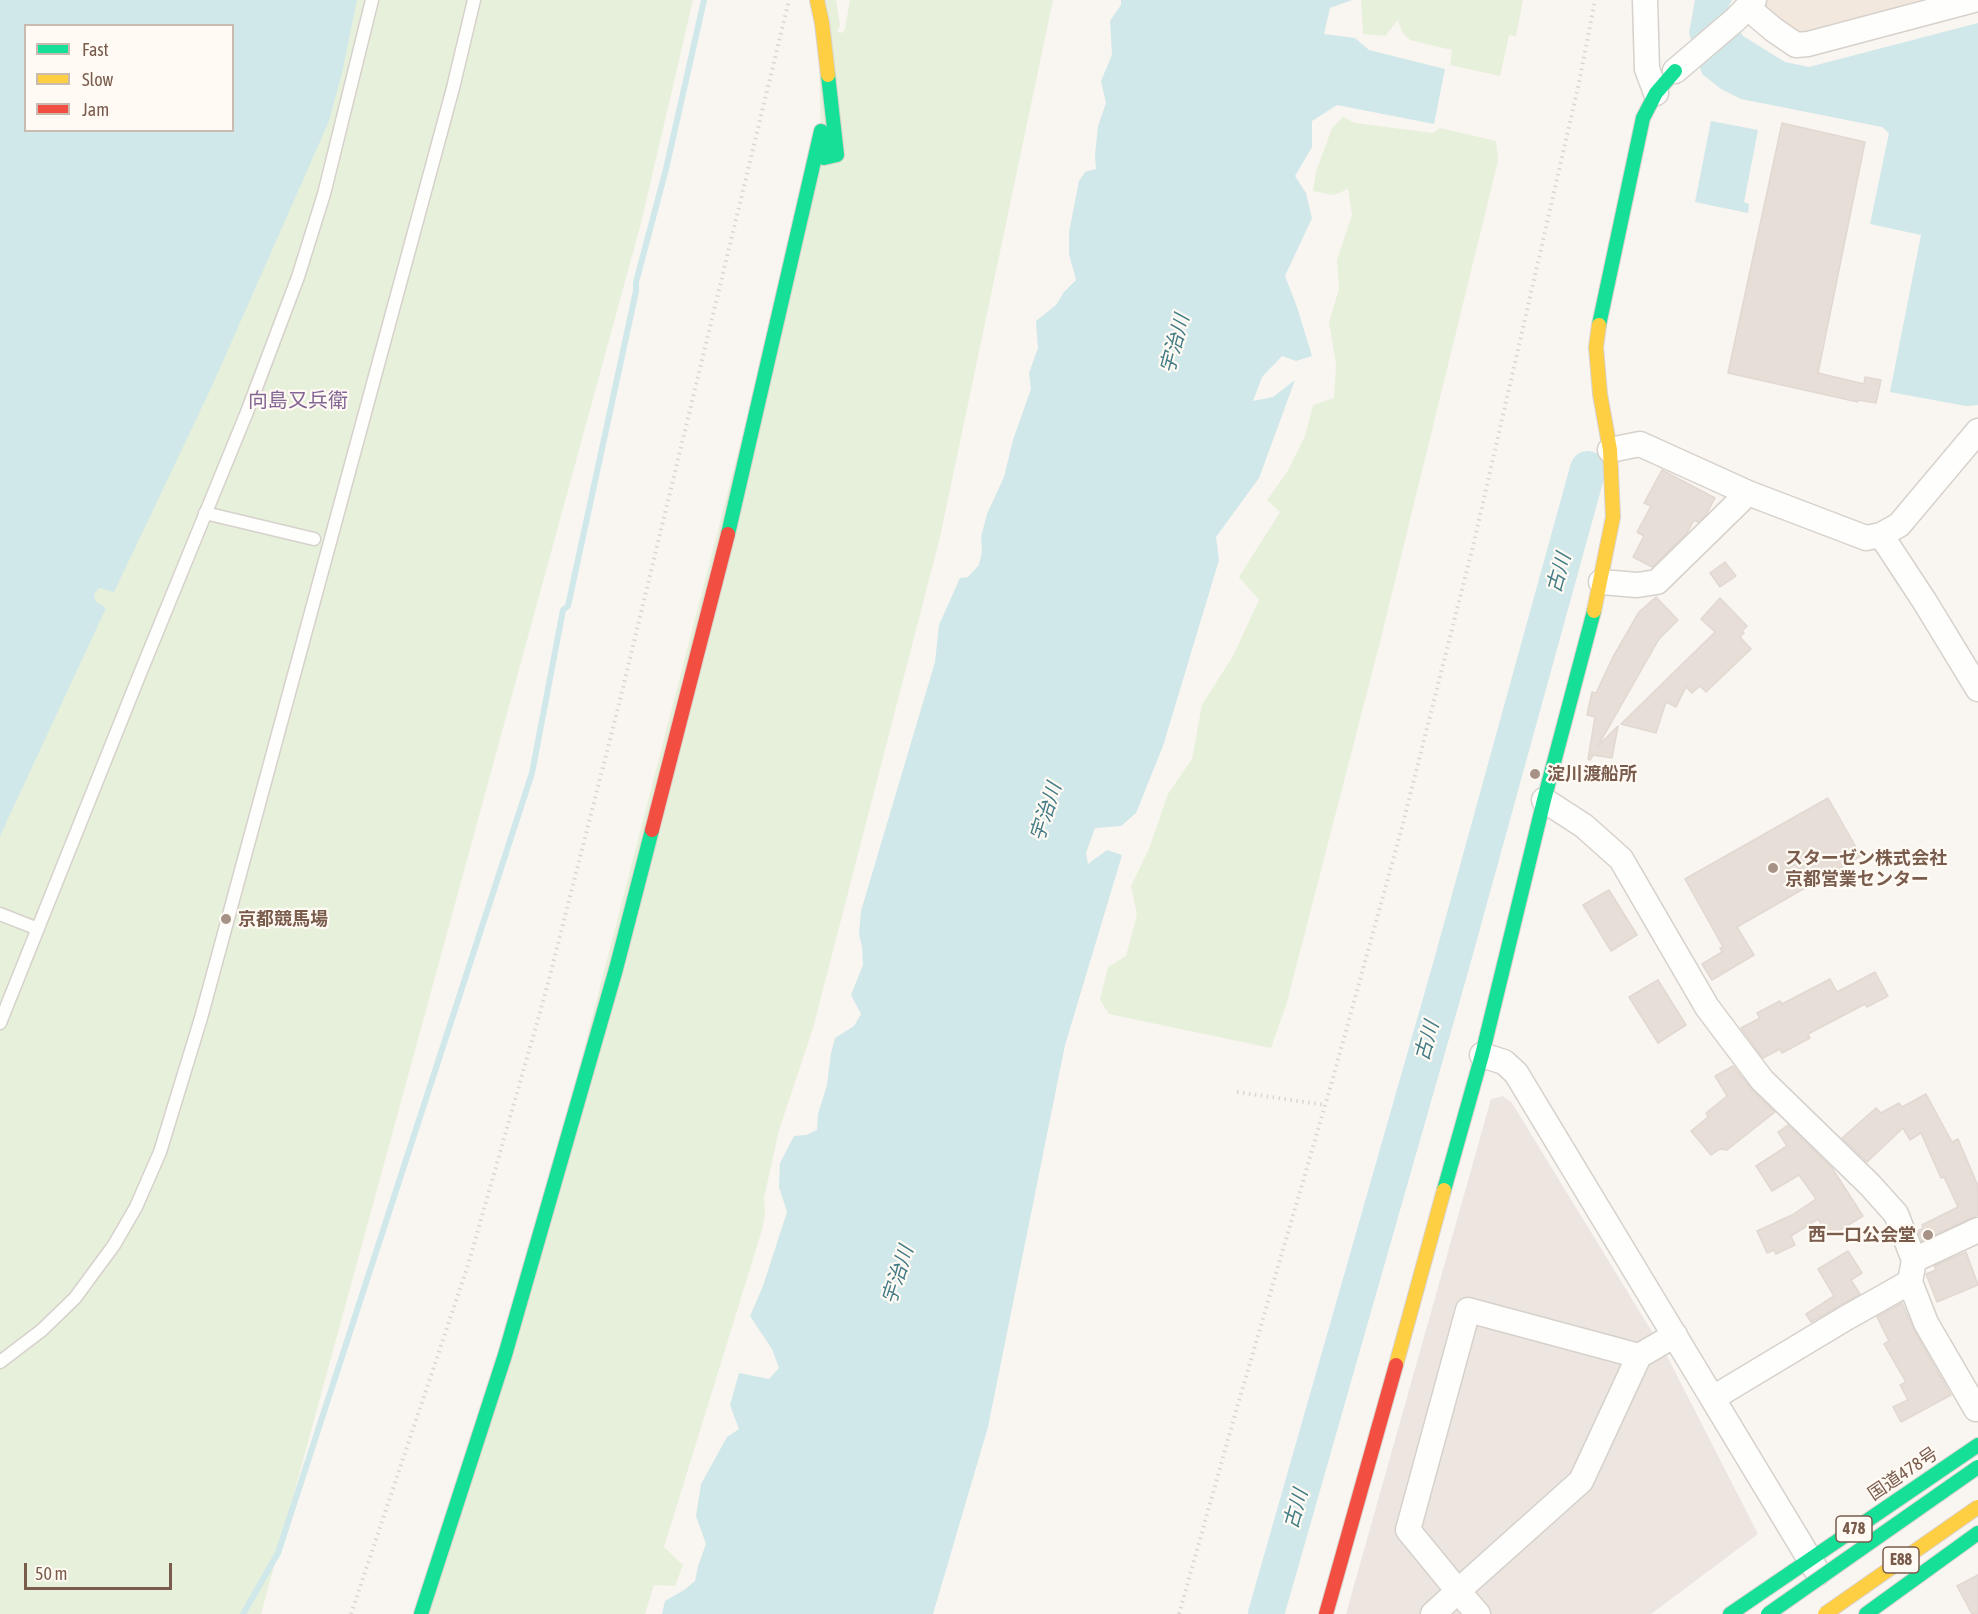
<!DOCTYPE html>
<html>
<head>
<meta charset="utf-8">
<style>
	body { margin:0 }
	#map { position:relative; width:1978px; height:1614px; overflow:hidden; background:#f9f5f0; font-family:"Asap Condensed",sans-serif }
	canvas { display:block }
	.legend { position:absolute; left:24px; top:24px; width:210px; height:108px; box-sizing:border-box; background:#fffaf3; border:2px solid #cabbb1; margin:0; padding:8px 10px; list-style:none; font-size:18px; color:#7a5c4d }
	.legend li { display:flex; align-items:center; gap:12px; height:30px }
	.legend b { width:30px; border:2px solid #cabbb1 }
	.scale { position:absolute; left:24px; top:1563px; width:148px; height:27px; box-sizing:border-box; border:3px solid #7a5c4d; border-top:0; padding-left:8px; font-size:18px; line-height:21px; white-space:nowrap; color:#7a5c4d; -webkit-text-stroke:4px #fffaf3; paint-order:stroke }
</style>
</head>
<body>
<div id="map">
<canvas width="1978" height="1614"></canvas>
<ul class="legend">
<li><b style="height:8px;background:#16e098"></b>Fast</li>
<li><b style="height:8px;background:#ffcf43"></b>Slow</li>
<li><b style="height:8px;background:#f24e42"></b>Jam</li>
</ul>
<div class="scale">50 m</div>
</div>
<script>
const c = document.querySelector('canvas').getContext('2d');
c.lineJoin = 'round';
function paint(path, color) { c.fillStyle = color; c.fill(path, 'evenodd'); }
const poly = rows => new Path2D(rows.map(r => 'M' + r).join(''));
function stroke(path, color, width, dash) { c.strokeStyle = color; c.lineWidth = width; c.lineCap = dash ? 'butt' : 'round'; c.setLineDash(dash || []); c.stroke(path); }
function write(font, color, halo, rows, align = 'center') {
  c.font = font + ' "Asap Condensed","Noto Sans JP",sans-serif'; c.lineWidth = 4.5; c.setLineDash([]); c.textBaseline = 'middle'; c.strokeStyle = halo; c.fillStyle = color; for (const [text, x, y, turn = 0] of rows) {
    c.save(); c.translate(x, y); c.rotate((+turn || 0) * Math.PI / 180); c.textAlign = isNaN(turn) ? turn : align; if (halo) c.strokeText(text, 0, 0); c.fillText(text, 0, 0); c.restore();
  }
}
paint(poly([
	[1766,0,1942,0,1800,37,1762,11]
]), '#f2e8de');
paint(poly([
	[1503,1096,1512,1103,1668,1358,1758,1534,1651,1614,1346,1614,1491,1099]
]), '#ede5e0');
paint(poly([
	[0,0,693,0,641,223,261,1614,0,1614],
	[26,26,232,26,232,130,26,130],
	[817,0,836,0,840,26,837,31,842,33,845,29,850,0,1053,0,940,537,813,1028,779,1130,764,1198,765,1214,762,1230,664,1547,683,1565,675,1586,654,1585,645,1614,421,1614,505,1355,821,131],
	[1361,0,1523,0,1516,36,1509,35,1500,76,1450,65,1452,50,1410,40,1402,32,1398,20,1385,36,1363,34],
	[1343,117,1355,123,1433,133,1440,128,1496,141,1498,161,1382,634,1287,1002,1271,1048,1109,1014,1100,1000,1108,967,1126,956,1137,915,1131,886,1149,849,1168,794,1192,759,1202,705,1233,656,1259,600,1239,577,1280,512,1267,500,1287,472,1305,436,1313,405,1334,398,1336,364,1329,322,1339,289,1337,260,1352,215,1348,189,1334,195,1313,191,1316,172,1332,128]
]), '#e7f0db');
paint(poly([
	[0,0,357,0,342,73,329,121,212,386,114,592,99,588,94,594,96,602,106,608,0,836],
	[26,26,232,26,232,130,26,130],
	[1121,0,1352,0,1330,8,1324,34,1355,38,1369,50,1445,69,1434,124,1337,105,1312,121,1312,147,1295,176,1306,193,1312,218,1285,276,1297,307,1312,356,1296,361,1282,356,1262,377,1253,401,1273,397,1295,380,1259,478,1216,537,1219,560,1163,746,1136,813,1121,826,1095,828,1086,853,1088,864,1107,850,1122,855,1065,1045,988,1427,933,1614,662,1614,665,1601,684,1590,695,1581,698,1566,706,1544,696,1516,701,1484,727,1437,739,1429,730,1405,739,1373,769,1379,779,1368,772,1349,750,1316,763,1286,787,1212,779,1187,780,1163,794,1136,806,1135,817,1130,818,1114,827,1085,831,1053,835,1038,854,1026,861,1014,851,995,863,965,862,947,859,934,861,911,935,662,939,625,960,578,968,577,979,565,982,551,981,537,987,514,1004,477,1013,440,1031,389,1029,373,1038,348,1036,321,1056,305,1064,292,1076,280,1069,254,1069,232,1079,181,1085,172,1096,169,1095,155,1098,126,1106,103,1101,81,1112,55,1110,21,1121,5],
	[1695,0,1732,0,1726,12,1743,36,1785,62,1809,67,1978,23,1978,405,1966,406,1890,392,1921,235,1870,224,1889,133,1882,127,1741,99,1721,89,1702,74,1689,33],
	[1711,121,1758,130,1744,202,1749,204,1748,213,1695,202]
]), '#d0e8ea');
stroke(poly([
	[243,1614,278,1553,532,773,563,610,568,606,636,291,636,282,666,169,704,0]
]), '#d0e8ea', 6);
stroke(poly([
	[1266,1614,1451,966,1588,469]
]), '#d0e8ea', 36);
const building = poly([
	[1782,123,1865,142,1818,373,1864,384,1865,377,1881,380,1876,403,1858,400,1858,402,1728,373,1782,123],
	[1662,470,1715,498,1706,515,1698,522,1694,520,1687,533,1652,567,1633,557,1644,536,1637,532,1651,506,1644,503,1662,470],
	[1725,562,1736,576,1720,587,1710,573,1725,562],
	[1656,597,1678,620,1659,639,1598,746,1618,726,1612,758,1593,755,1590,760,1588,759,1595,717,1587,715,1592,692,1596,693,1613,657,1639,612,1656,597],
	[1720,598,1747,626,1742,631,1744,633,1740,637,1751,649,1706,692,1700,686,1692,693,1686,687,1676,707,1666,702,1656,733,1621,724,1715,632,1701,619,1720,598],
	[1828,798,1861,856,1737,927,1754,955,1712,980,1702,964,1722,952,1720,948,1723,947,1685,879,1828,798],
	[1609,890,1637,935,1611,951,1583,905,1609,890],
	[1875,972,1888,996,1867,1007,1865,1004,1808,1034,1810,1038,1782,1053,1780,1049,1763,1058,1741,1028,1760,1018,1757,1013,1780,1001,1782,1004,1830,979,1837,992,1875,972],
	[1658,980,1686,1025,1658,1043,1629,997,1658,980],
	[1733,1066,1752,1090,1775,1112,1727,1150,1720,1149,1711,1155,1691,1131,1708,1117,1706,1113,1727,1096,1715,1076,1733,1066],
	[1926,1094,1952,1142,1958,1139,1978,1186,1978,1215,1922,1241,1918,1231,1923,1228,1922,1225,1958,1207,1944,1177,1941,1178,1921,1133,1910,1140,1903,1128,1867,1162,1842,1138,1876,1108,1881,1113,1899,1103,1902,1107,1926,1094],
	[1788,1125,1832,1168,1863,1216,1829,1237,1818,1219,1791,1236,1795,1245,1776,1254,1774,1250,1767,1253,1757,1231,1792,1215,1816,1199,1799,1175,1772,1191,1756,1166,1787,1146,1778,1132,1788,1125],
	[1848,1251,1862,1273,1851,1280,1860,1294,1811,1322,1806,1314,1834,1296,1818,1269,1848,1251],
	[1966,1252,1978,1285,1937,1302,1926,1274,1936,1270,1934,1266,1966,1252],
	[1902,1303,1914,1330,1951,1395,1901,1422,1893,1407,1908,1400,1900,1385,1906,1382,1884,1344,1889,1341,1877,1317,1902,1303],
	[1978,1575,1978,1614,1972,1614,1957,1586,1978,1575]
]);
paint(building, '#e6ded7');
stroke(building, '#e2d8d2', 1.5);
const lane = poly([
	[205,513,314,539],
	[0,914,38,929],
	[0,1023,139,676,247,412,298,277,324,194,372,0],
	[0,1362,42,1330,75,1298,114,1245,136,1207,160,1152,201,1018,453,88,474,0]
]);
const street = poly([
	[1645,0,1647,69,1656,93],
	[1748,8,1774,30,1796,45,1808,44,1974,0],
	[1675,71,1736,19,1754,0],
	[1610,450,1640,444,1748,493],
	[1881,535,1925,602,1978,689],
	[1601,582,1637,585,1657,582,1748,493,1866,538,1881,535,1899,525,1978,431],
	[1544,800,1584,826,1621,859,1707,1007,1762,1080,1870,1185,1896,1214,1914,1260,1910,1282,1846,1318,1713,1398],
	[1482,1055,1504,1062,1516,1073,1818,1573],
	[1914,1260,1978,1230],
	[1910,1282,1926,1323,1976,1409,1978,1408],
	[1639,1356,1675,1335],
	[1433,1614,1458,1591,1581,1481,1639,1356,1468,1310,1408,1530,1458,1591,1478,1614]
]);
const fast = poly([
	[1599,325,1643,118,1656,93,1675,71],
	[728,534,821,131,824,158,837,155,828,75],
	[1444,1190,1482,1055,1544,800,1594,611],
	[421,1614,505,1355,616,969,652,830],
	[1730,1614,1978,1445],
	[1866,1614,1978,1533]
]);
const slow = poly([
	[817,0,822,23,828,75],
	[1594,611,1613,517,1610,450,1600,394,1596,347,1599,325],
	[1396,1365,1444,1190]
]);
const jam = poly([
	[652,830,728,534],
	[1326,1614,1396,1365]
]);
stroke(lane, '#d7d1cb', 15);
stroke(street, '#d7d1cb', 27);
stroke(fast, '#d9d2cb', 16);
stroke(slow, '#d9d2cb', 16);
stroke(jam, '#d9d2cb', 16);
stroke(poly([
	[1237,1092,1325,1105],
	[351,1614,468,1265,546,991,617,712,789,0],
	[1179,1614,1236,1411,1331,1085,1401,831,1473,546,1579,83,1595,0]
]), '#dcd5d0', 4, [1.5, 4.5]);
stroke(lane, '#fefefd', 12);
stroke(street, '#fefefd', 24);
stroke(fast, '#16e098', 14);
stroke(slow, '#ffcf43', 14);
stroke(jam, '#f24e42', 14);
const fastBridge = poly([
	[1768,1614,1978,1467]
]);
const slowBridge = poly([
	[1825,1614,1978,1507]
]);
stroke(fastBridge, '#dad1cc', 16, []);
stroke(slowBridge, '#dad1cc', 16, []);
stroke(fastBridge, '#16e098', 14);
stroke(slowBridge, '#ffcf43', 14);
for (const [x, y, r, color] of [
	[1535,774,6,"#a69286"],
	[1773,868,6,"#a69286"],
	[226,919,6,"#a69286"],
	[1928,1235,6,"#a69286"]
]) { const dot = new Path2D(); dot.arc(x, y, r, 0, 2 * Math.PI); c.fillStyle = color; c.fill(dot); stroke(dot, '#fffaf3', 2); }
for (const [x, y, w] of [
	[1854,1529,36],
	[1901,1560,36]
]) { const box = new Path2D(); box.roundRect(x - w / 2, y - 13, w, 26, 4.5); c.fillStyle = '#fffaf3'; c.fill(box); stroke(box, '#7a5c4d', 1.5); }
write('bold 16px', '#7a5c4d', null, [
	["478",1854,1529],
	["E88",1901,1560]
]);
write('bold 18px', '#7a5c4d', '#fffaf3', [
	["淀川渡船所",1547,774],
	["スターゼン株式会社",1785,858],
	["京都営業センター",1785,879],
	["京都競馬場",238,919],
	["西一口公会堂",1916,1235,"right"]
], 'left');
write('18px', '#7a5c4d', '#fffaf3', [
	["国道478号",1903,1474,-34]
]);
write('italic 20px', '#437c86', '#fffaf3', [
	["宇治川",1175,344,-75],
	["古川",1559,573,-74],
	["宇治川",1046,812,-72],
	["古川",1427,1041,-74],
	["宇治川",898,1275,-72],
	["古川",1296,1509,-74]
]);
write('20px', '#846695', '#fffaf3', [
	["向島又兵衛",298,401]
]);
</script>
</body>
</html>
